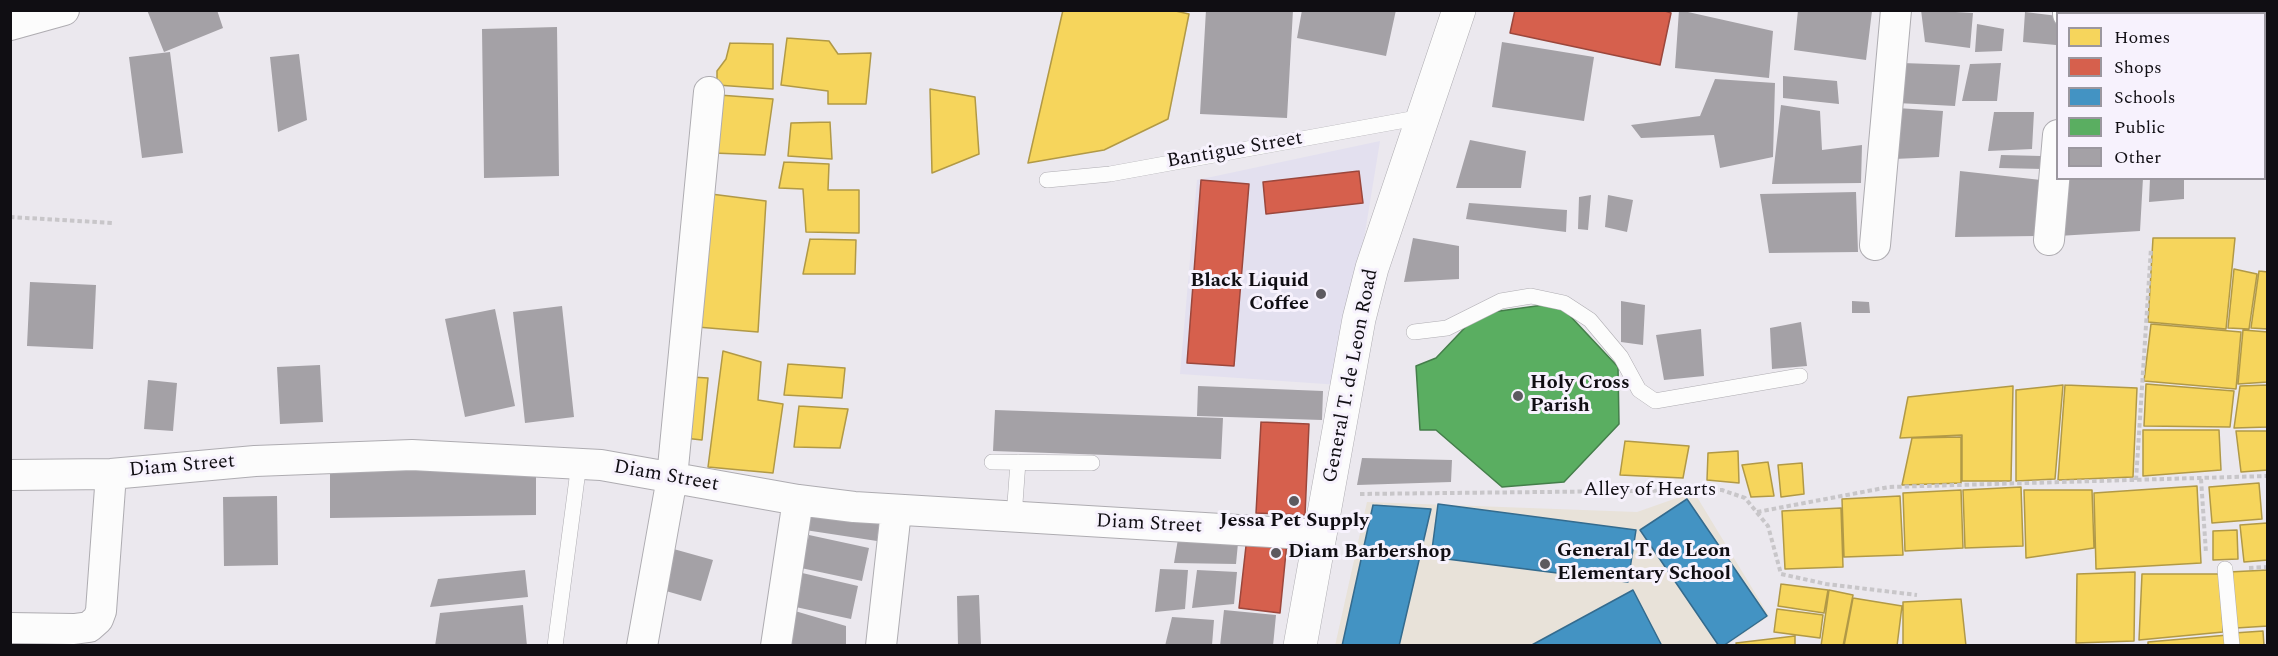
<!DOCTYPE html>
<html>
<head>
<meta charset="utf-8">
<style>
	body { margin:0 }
	#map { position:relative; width:2278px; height:656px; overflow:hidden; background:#ebe8ee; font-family:Spectral,serif }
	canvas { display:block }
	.frame { position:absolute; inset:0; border:12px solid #100e13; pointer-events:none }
	.legend { position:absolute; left:2056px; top:12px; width:210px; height:168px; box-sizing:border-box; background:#f7f2fd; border:2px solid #9b979f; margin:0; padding:8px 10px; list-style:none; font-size:18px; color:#100e13 }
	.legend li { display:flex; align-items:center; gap:12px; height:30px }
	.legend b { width:30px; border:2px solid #9b979f }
</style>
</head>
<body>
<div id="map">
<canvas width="2278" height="656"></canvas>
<div class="frame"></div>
<ul class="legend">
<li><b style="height:16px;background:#f6d55c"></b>Homes</li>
<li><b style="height:16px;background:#d6604d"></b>Shops</li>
<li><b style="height:16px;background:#4393c3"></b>Schools</li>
<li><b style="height:16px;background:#5aae61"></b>Public</li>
<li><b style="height:16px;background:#a4a1a6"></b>Other</li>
</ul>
</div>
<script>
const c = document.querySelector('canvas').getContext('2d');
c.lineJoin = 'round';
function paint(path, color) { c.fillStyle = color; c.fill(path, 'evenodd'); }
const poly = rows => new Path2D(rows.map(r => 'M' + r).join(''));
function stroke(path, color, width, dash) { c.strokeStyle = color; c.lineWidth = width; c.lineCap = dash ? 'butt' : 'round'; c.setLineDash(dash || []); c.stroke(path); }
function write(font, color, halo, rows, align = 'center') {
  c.font = font + ' Spectral,serif'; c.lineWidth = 6; c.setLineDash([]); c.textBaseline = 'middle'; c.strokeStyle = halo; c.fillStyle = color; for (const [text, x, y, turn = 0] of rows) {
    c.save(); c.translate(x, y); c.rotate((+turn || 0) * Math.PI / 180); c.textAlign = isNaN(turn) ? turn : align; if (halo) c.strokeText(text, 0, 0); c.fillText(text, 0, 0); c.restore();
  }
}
paint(poly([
	[1380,141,1340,385,1180,374,1197,180]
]), '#e3e0ef');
paint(poly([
	[1694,492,1769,616,1727,645,1335,646,1367,502,1637,512]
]), '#e8e2d9');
const homes = poly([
	[1063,10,1171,10,1189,14,1168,119,1104,150,1028,163,1063,10],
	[787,38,829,41,838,54,871,53,866,104,828,104,828,91,781,85,787,38],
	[730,43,773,44,773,89,717,85,717,71,726,59,730,43],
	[930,89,975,97,979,154,932,173,930,89],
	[719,95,773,99,765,155,713,153,719,95],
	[830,122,832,159,788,156,791,123,830,122],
	[784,162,829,164,828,190,859,190,859,233,806,232,803,189,779,188,784,162],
	[711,194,766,201,758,332,697,327,711,194],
	[2153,238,2235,238,2226,329,2148,322,2153,238],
	[810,239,856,240,855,274,803,274,810,239],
	[2234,269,2257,274,2249,329,2228,328,2234,269],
	[2259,271,2268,272,2268,329,2251,328,2259,271],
	[2151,324,2241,332,2236,389,2144,381,2151,324],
	[2243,330,2268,332,2268,382,2238,384,2243,330],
	[723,351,761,362,758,400,783,404,773,473,708,467,723,351],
	[788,364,845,368,842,398,784,395,788,364],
	[691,377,708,378,702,440,684,438,691,377],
	[2146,384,2234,391,2230,427,2144,426,2146,384],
	[2063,385,2055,479,2016,481,2016,390,2063,385],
	[2065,385,2137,388,2133,477,2058,480,2065,385],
	[2268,385,2268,427,2234,428,2240,386,2268,385],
	[2013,386,2011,481,1962,481,1962,435,1900,438,1908,397,2013,386],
	[799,406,848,409,840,448,794,447,799,406],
	[2143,430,2219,430,2221,470,2143,476,2143,430],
	[2236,431,2268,431,2268,470,2241,472,2236,431],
	[1961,437,1961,483,1902,485,1912,438,1961,437],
	[1625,441,1689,446,1683,478,1620,475,1625,441],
	[1738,451,1739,483,1707,480,1708,453,1738,451],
	[1768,462,1774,496,1751,497,1742,465,1768,462],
	[1802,463,1804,494,1781,497,1778,465,1802,463],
	[2259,483,2262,519,2212,523,2209,487,2259,483],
	[2197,486,2201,563,2096,569,2094,493,2197,486],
	[2021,487,2023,546,1965,548,1963,490,2021,487],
	[1961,490,1963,548,1905,551,1903,493,1961,490],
	[2024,490,2092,490,2094,548,2026,558,2024,490],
	[1900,496,1903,555,1844,557,1842,499,1900,496],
	[1841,508,1843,567,1785,569,1782,511,1841,508],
	[2267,523,2268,560,2244,562,2240,525,2267,523],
	[2237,530,2238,559,2213,560,2213,531,2237,530],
	[2268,570,2268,626,2236,628,2229,572,2268,570],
	[2135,572,2134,641,2076,643,2077,574,2135,572],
	[2142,574,2221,574,2223,632,2139,640,2142,574],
	[1781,584,1828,590,1824,613,1778,606,1781,584],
	[1829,590,1853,595,1843,646,1821,646,1829,590],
	[1853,598,1902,606,1897,646,1844,646,1853,598],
	[1961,599,1966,646,1903,646,1903,602,1961,599],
	[1777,609,1823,615,1820,638,1774,632,1777,609],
	[2263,631,2264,646,2235,646,2234,633,2263,631],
	[2228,635,2229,646,2148,646,2148,642,2228,635],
	[1795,636,1795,646,1737,646,1736,643,1795,636]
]);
paint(homes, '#f6d55c');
stroke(homes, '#b19946', 1.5);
const shops = poly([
	[1515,10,1662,10,1671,13,1660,65,1510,33,1515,10],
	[1359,171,1363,203,1266,214,1263,182,1359,171],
	[1201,180,1249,184,1234,366,1187,363,1201,180],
	[1261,422,1309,424,1305,515,1256,513,1261,422],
	[1247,537,1287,542,1280,613,1239,608,1247,537]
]);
paint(shops, '#d6604d');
stroke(shops, '#9b473c', 1.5);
const schools = poly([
	[1687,499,1767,616,1723,646,1719,646,1640,530,1687,499],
	[1438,504,1636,530,1628,582,1431,557,1438,504],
	[1373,505,1431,509,1399,646,1342,646,1373,505],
	[1633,590,1662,646,1530,646,1633,590]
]);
paint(schools, '#4393c3');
stroke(schools, '#346b8e', 1.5);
const public = poly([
	[1558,303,1618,367,1619,424,1564,482,1502,487,1436,430,1420,430,1416,366,1436,358,1478,314,1558,303]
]);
paint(public, '#5aae61');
stroke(public, '#447e4a', 1.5);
paint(poly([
	[147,10,217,10,223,28,164,52],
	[1206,10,1293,10,1287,118,1200,114],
	[1302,10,1396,10,1386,56,1297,38],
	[1679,10,1773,31,1769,78,1675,68],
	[1798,10,1872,11,1866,60,1794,50],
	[1921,10,1973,13,1970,48,1925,42],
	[2079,10,2162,10,2162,14,2078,14],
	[2174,10,2213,10,2212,14,2173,14],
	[2217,10,2268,10,2266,44,2264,14,2217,14],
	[2025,12,2058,16,2056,45,2023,42],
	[1977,24,2004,29,2002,51,1975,52],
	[557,27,559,176,484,178,482,29],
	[1502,42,1594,57,1584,121,1492,107],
	[170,52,183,153,142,158,129,57],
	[299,54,307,120,278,132,270,57],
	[1902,63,1960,65,1955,106,1897,103],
	[2001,63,1997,101,1962,101,1970,64],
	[1783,76,1837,81,1839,104,1783,98],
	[1715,79,1775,83,1773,157,1720,168,1714,135,1641,138,1631,125,1700,116],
	[2268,92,2268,114,2264,114,2264,101],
	[1781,105,1820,111,1822,150,1862,145,1861,183,1772,184],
	[1897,108,1943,111,1939,157,1894,159],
	[1994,112,2034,112,2032,149,1988,151],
	[1470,140,1526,151,1521,188,1456,188],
	[2001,155,2041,156,2043,169,1999,168],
	[1960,171,2041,180,2037,236,1955,237],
	[2061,178,2143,178,2140,231,2058,236],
	[2150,178,2184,178,2184,199,2149,202],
	[1856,192,1858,252,1769,253,1760,194],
	[1591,195,1588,230,1578,229,1579,197],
	[1608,195,1633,200,1627,232,1605,227],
	[1469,203,1567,210,1566,232,1466,219],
	[1413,238,1459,246,1459,279,1404,282],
	[30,282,96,285,93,349,27,346],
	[1621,301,1645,305,1643,345,1621,342],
	[1852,301,1869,302,1870,313,1852,313],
	[562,306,574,417,525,423,513,312],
	[495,309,515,406,465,417,445,319],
	[1801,322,1807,366,1772,369,1770,328],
	[1701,329,1704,376,1664,380,1656,335],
	[320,365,323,422,280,424,277,367],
	[148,380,177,383,173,431,144,429],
	[1198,386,1323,391,1322,420,1197,416],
	[995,410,1223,418,1221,459,993,451],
	[1362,458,1452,460,1451,482,1357,485],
	[536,469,536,515,330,518,330,471],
	[277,496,278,565,224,566,223,497],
	[809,505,880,516,877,541,805,530],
	[809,535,869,548,862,581,801,568],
	[1178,539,1238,543,1236,564,1174,563],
	[670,548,713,560,701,601,659,589],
	[1160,569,1188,570,1185,609,1155,612],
	[525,570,528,597,430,607,438,579],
	[1197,570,1237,572,1234,604,1192,608],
	[798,572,858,586,851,619,791,606],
	[979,595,981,645,958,646,957,596],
	[523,605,527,646,435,646,440,613],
	[1224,610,1276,615,1273,646,1220,646],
	[795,611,846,626,846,646,784,646],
	[1172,617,1214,620,1212,645,1165,646]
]), '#a4a1a6');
const service = poly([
	[1047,180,1110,174,1422,117],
	[1414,332,1447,328,1501,301,1531,296,1564,303,1590,320,1621,357,1639,390,1655,401,1800,376],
	[992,462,1092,463],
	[1014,517,1018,462],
	[2225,569,2232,646],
	[555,646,579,463]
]);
const minor = poly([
	[2068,14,2068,10],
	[10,25,64,10],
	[2049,240,2058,135],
	[1875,245,1896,10],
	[10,475,111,474,255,461,412,455,601,465,798,500,854,507,1321,535],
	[10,628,74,629,89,627,98,619,101,611,111,474],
	[642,646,672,478,709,92],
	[776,646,798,500],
	[881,646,896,511]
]);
const secondary = poly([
	[1300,646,1359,319,1372,268,1459,10]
]);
stroke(service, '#aeacb1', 16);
stroke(minor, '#aeacb1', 32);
stroke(secondary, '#aeacb1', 34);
stroke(poly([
	[10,217,113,223],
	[2201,479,2206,553],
	[2136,480,2151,248],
	[1360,494,1722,490,1745,498,1768,526,1781,574,1826,584,1917,595],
	[1757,512,1889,487,2268,476],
	[2249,568,2268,567]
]), '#c8c6c9', 4, [4.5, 3]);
stroke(service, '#fcfcfc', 15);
stroke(minor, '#fcfcfc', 30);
stroke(secondary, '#fcfcfc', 33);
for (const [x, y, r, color] of [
	[1321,294,6,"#5d5a60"],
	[1518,396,6,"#5d5a60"],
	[1294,501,6,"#5d5a60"],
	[1276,553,6,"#5d5a60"],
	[1545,564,6,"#5d5a60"]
]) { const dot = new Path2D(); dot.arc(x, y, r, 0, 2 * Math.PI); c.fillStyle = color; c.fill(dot); stroke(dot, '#f7f2fd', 2); }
write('20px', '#100e13', '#f7f2fd', [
	["Bantigue Street",1235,151,-10],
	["General T. de Leon Road",1352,376,-79],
	["Diam Street",182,467,-5],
	["Diam Street",666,477,10],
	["Alley of Hearts",1650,491],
	["Diam Street",1149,525,3]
]);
write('bold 20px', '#100e13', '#f7f2fd', [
	["Black Liquid",1309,282,"right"],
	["Coffee",1309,305,"right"],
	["Holy Cross",1530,384],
	["Parish",1530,407],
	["Jessa Pet Supply",1294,522,"center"],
	["General T. de Leon",1557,552],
	["Elementary School",1557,575],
	["Diam Barbershop",1288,553]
], 'left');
</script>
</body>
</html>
